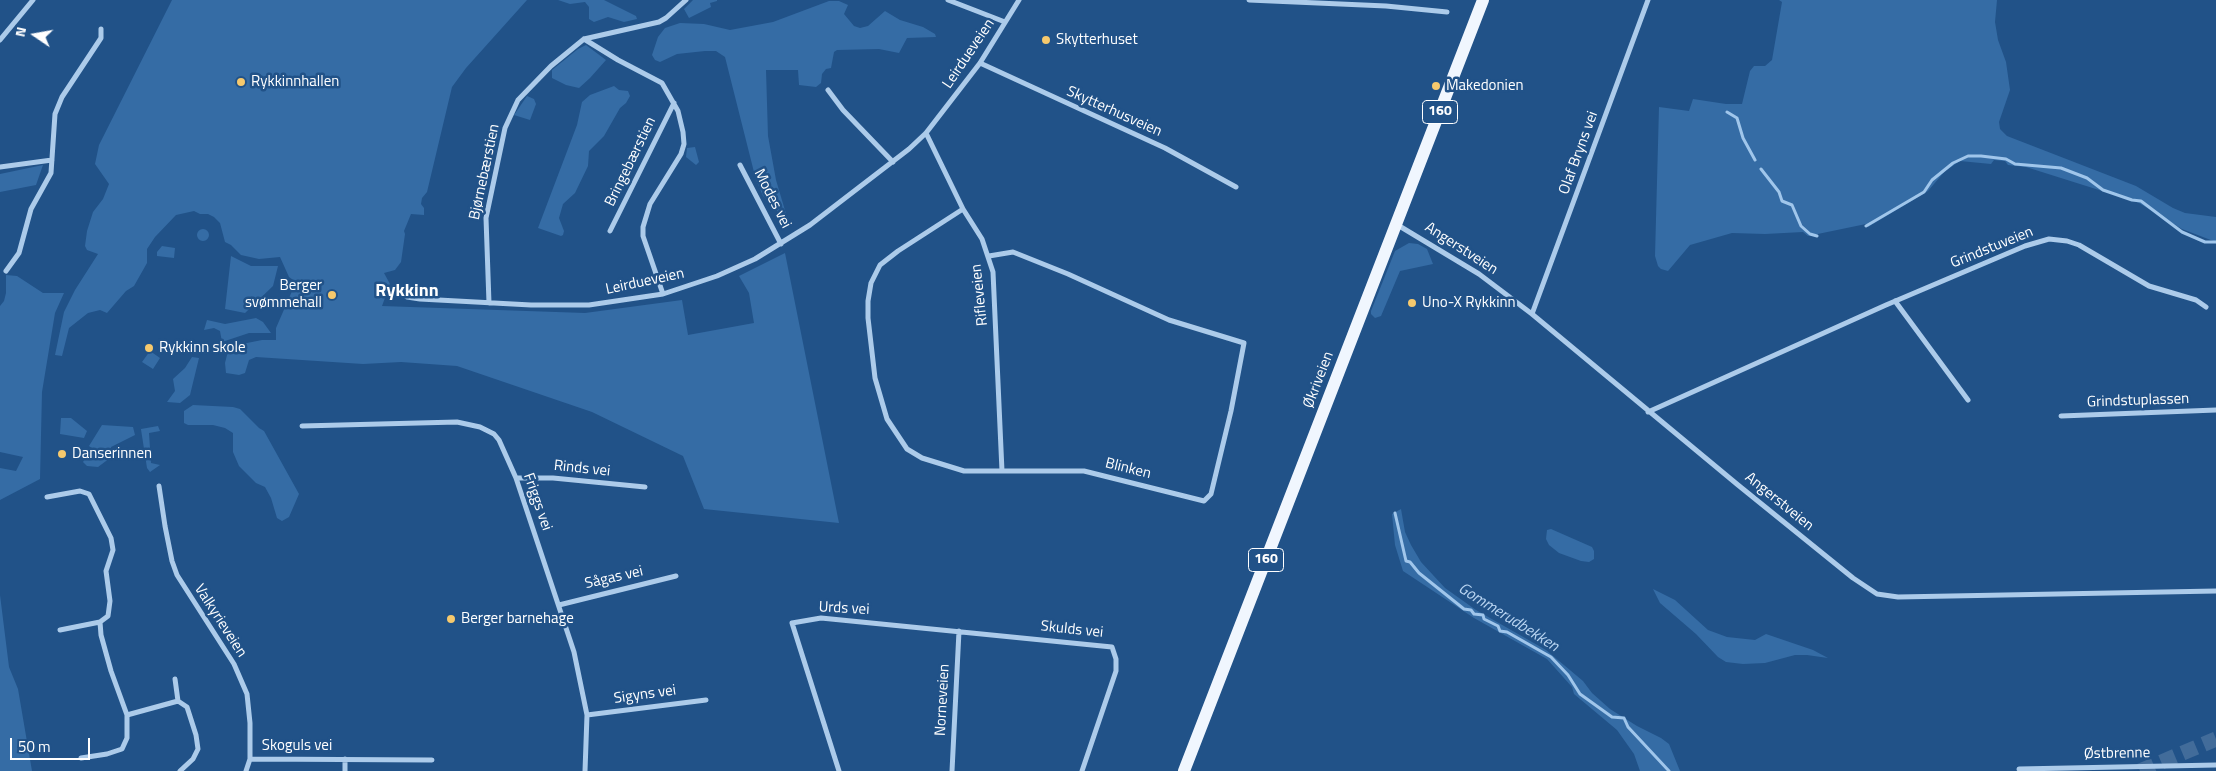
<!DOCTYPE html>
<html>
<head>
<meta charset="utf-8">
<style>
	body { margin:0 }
	#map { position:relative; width:2216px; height:771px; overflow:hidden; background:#215288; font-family:"Titillium Web",sans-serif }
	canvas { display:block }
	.north { position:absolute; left:10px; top:10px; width:50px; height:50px; -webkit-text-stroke:4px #215288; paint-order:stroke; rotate:282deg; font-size:14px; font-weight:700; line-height:20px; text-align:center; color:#fff }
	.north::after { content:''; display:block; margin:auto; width:18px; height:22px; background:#fff; clip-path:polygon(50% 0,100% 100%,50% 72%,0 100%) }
	.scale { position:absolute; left:10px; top:738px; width:80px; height:22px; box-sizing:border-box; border:2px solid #fff; border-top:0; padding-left:6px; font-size:15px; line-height:18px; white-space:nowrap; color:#fff; -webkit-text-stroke:4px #215288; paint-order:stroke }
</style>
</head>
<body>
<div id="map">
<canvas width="2216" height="771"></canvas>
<div class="north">N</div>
<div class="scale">50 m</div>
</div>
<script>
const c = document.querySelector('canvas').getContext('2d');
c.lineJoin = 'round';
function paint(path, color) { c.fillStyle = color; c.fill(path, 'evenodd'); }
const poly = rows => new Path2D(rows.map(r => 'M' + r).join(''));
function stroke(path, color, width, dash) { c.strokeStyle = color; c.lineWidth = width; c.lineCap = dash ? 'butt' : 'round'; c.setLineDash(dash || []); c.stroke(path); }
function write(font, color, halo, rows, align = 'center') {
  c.font = font + ' "Titillium Web",sans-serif'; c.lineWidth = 5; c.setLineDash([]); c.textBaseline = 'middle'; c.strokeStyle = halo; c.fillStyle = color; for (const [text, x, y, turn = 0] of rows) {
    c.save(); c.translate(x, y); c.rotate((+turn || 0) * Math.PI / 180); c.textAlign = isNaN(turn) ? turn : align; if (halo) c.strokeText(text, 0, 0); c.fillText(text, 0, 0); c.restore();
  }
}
paint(poly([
	[172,0,527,0,466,68,452,87,427,192,422,198,421,204,424,208,424,215,411,214,404,231,405,234,401,262,395,270,384,273,390,284,382,306,585,313,682,300,688,335,754,323,749,293,739,276,785,253,839,523,704,509,683,456,592,412,457,366,401,362,363,364,256,357,249,360,245,373,239,375,226,373,225,363,228,351,237,345,262,340,276,340,276,328,296,282,289,277,280,257,259,259,241,255,231,245,225,242,220,223,214,217,208,214,200,214,194,211,176,215,155,237,147,249,147,263,134,286,126,291,107,313,100,310,88,313,69,328,62,356,55,355,64,312,75,290,98,254,87,250,85,246,87,231,93,212,103,199,109,184,95,164,99,145],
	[558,0,604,0,636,16,637,19,624,22,608,17,594,22,589,19,589,7,585,2,570,4],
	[693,0,717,0,717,1,710,3,711,7,689,18,684,9],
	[1779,0,1997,0,1995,22,1998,40,2006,62,2010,90,1999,122,2000,129,2007,136,2136,186,2173,208,2185,213,2216,217,2216,242,2182,229,2139,203,2118,196,2026,167,2008,165,2005,161,1994,160,1991,164,1960,161,1945,171,1928,191,1868,227,1866,224,1808,236,1803,232,1765,234,1732,233,1690,245,1668,271,1661,269,1658,266,1655,256,1659,107,1689,111,1693,99,1726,104,1742,104,1750,71,1754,66,1765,66,1772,60,1782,2],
	[829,1,839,1,848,5,844,14,854,26,860,28,868,26,885,11,900,20,923,27,935,34,936,37,907,38,899,53,879,49,837,50,834,52,831,68,826,69,822,74,821,83,816,87,799,85,798,70,766,70,768,136,776,180,789,224,763,196,756,180,725,57,716,51,705,51,677,54,660,62,655,60,652,55,658,37,665,28,680,23,704,24,730,30,773,22],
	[586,45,606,60,590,78,579,88,566,85,552,78,552,70,578,49],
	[614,86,619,90,628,91,630,96,626,103,620,108,604,136,589,151,588,166,575,193,563,204,559,218,564,231,563,235,561,236,538,228,577,125,582,102,590,95],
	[527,96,534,99,536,104,530,120,514,115],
	[695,147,699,162,696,165,686,157,687,148],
	[43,165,36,185,0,192,0,174],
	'197 235a6 6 0 1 1 12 0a6 6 0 1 1-12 0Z',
	[1409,243,1418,244,1427,249,1433,264,1400,271,1381,316,1375,318,1371,314,1371,311,1395,251],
	[162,246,175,248,174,258,157,256,157,252],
	[231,256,251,266,278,266,273,286,245,313,225,309],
	[6,275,17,276,43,293,64,293,55,313,42,392,40,479,0,500,0,468,16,471,23,457,0,452,0,306,4,301,6,293],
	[256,318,263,322,271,333,249,333,222,342,220,331,214,328,204,330,207,320,225,324],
	[150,351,160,358,153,369,142,362],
	[192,357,199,358,190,395,180,403,167,402,175,391,173,379,185,368],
	[193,405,233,407,240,409,259,428,264,431,299,494,289,517,282,521,277,518,271,498,265,487,256,483,239,466,233,452,233,433,225,428,213,425,188,425,184,423,184,411],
	[61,418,71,418,87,431,84,438,60,434],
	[140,423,141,429,158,426,160,431,149,433,151,463,160,465,150,472,147,468],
	[102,425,133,427,135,435,111,447,110,458,98,467,87,466,83,462,88,454,94,450,89,446],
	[1401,509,1405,532,1411,545,1421,562,1445,588,1476,610,1546,650,1583,681,1592,693,1610,709,1637,726,1661,738,1669,744,1680,771,1640,771,1634,754,1617,730,1574,694,1572,687,1547,659,1474,618,1403,571,1395,545,1392,514],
	[1551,529,1592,547,1594,551,1594,559,1589,562,1581,561,1559,553,1549,545,1546,539,1547,530],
	[1653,589,1675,600,1708,630,1727,637,1755,640,1766,634,1813,650,1828,658,1807,655,1795,655,1765,663,1743,664,1726,662,1718,657,1696,634,1660,603],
	[0,595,9,667,18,689,32,771,0,771]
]), '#356ca5');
stroke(poly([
	[1727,112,1737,118,1743,138,1755,160],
	[1761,169,1779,192,1782,201,1792,205,1801,226,1810,234,1817,236],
	[1866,226,1924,192,1932,180,1953,163,1968,156,1981,156,2006,159,2015,164,2061,168,2087,178,2103,190,2132,200,2141,201,2182,232,2205,242,2216,242],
	[1395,513,1406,561,1410,562,1419,573,1464,609,1471,610,1474,614,1483,615,1484,619,1498,626,1500,631,1507,632,1551,657,1568,675,1580,694,1612,717,1624,718,1628,727,1669,771]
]), '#a0c6eb', 3);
stroke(poly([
	[2140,771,2216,739]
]), '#426c9a', 15, [15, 8]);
stroke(poly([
	[948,0,1005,22],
	[1249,0,1386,6,1447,12],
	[584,39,618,60,662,83,678,111,683,132,684,144,681,154,650,204,643,227,643,236,663,294],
	[0,40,33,0],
	[980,63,1165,148,1236,187],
	[828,90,843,110,893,162],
	[926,133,963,209,982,239,993,272,1002,471],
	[740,165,781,244],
	[0,167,52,160],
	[963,209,898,251,880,265,871,283,868,301,868,318,875,378,887,419,907,449,922,458,964,471,1084,471,1204,501,1211,494,1231,411,1244,343,1169,320,1068,274,1013,252,989,256],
	[1396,224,1479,274,1532,314,1738,485,1853,578,1877,594,1898,597,2216,591],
	[610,231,674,103],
	[6,271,19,253,31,209,51,173,55,114,62,97,101,38,101,29],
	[398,290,407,297,420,299,531,305,589,305,663,294,717,276,755,259,810,225,909,149,926,133,980,63,1019,0],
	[1895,301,1968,400],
	[489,303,486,218,505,128,518,100,551,66,584,39,659,22,666,18,686,0],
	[1532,314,1648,0],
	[1648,412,1886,305,2025,246,2049,239,2067,241,2079,245,2149,286,2196,300,2206,307],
	[2061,416,2216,410],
	[302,426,457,422,480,427,494,434,499,440,516,478,574,652,587,715,585,771],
	[516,478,553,478,645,487],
	[159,486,165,526,172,561,177,575,234,664,247,694,250,723,250,759,246,771],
	[47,497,80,491,89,494,111,538,113,550,106,571,110,601,108,616,100,622,101,635,111,671,127,715,127,738,122,749,107,754,81,758],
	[559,605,676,576],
	[60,630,100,622],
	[175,679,178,701],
	[127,715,178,701,187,707,196,735,198,749,193,759,180,771],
	[587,715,706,700],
	[250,759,432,760],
	[345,759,345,771],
	[2019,769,2216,765],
	[839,771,792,623,821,618,1112,647,1116,659,1116,671,1082,771],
	[952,771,959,631]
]), '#accbea', 5);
stroke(poly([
	[1184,771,1483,0]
]), '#f0f6fe', 12);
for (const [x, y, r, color] of [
	[1046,40,5,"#f6c96d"],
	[241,82,5,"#f6c96d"],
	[1436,86,5,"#f6c96d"],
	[332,295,5,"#f6c96d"],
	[1412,303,5,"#f6c96d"],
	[149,348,5,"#f6c96d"],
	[62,454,5,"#f6c96d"],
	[451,619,5,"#f6c96d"]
]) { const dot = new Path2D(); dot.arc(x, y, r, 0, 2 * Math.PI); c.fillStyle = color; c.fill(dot); stroke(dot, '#215288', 2); }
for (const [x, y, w] of [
	[1440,112,35],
	[1266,560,35]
]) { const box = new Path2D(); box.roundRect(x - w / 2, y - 11.5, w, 23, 4); c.fillStyle = '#215288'; c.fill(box); stroke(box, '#fff', 1); }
write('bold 14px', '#fff', null, [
	["160",1440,112],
	["160",1266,560]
]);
write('15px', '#fff', '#215288', [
	["Skytterhuset",1056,40],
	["Rykkinnhallen",251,82],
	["Makedonien",1446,86],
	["Berger",322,286,"right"],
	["svømmehall",322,303,"right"],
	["Uno-X Rykkinn",1422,303],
	["Rykkinn skole",159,348],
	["Danserinnen",72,454],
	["Berger barnehage",461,619]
], 'left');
write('15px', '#fff', '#215288', [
	["Leirdueveien",969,54,-56],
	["Skytterhusveien",1114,112,24],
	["Olaf Bryns vei",1579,153,-70],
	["Bringebærstien",631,162,-64],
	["Bjørnebærstien",485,172,-78],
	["Modes vei",772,199,63],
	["Grindstuveien",1992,248,-22],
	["Angerstveien",1461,249,33],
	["Leirdueveien",645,282,-12],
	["Rifleveien",980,295,-96],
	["Økriveien",1319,380,-69],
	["Grindstuplassen",2138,401,-2],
	["Rinds vei",582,469,6],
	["Blinken",1128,469,14],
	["Friggs vei",537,502,71],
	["Angerstveien",1779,502,39],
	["Sågas vei",614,578,-13],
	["Urds vei",844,609,3],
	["Valkyrieveien",220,621,57],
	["Skulds vei",1072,630,6],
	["Sigyns vei",645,695,-8],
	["Norneveien",943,700,-87],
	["Skoguls vei",297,746],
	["Østbrenne",2117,754,-1]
]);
write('italic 16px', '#b8d4f1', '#215288', [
	["Gommerudbekken",1508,618,32]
]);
write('bold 18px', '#fff', '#215288', [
	["Rykkinn",407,292]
]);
</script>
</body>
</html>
